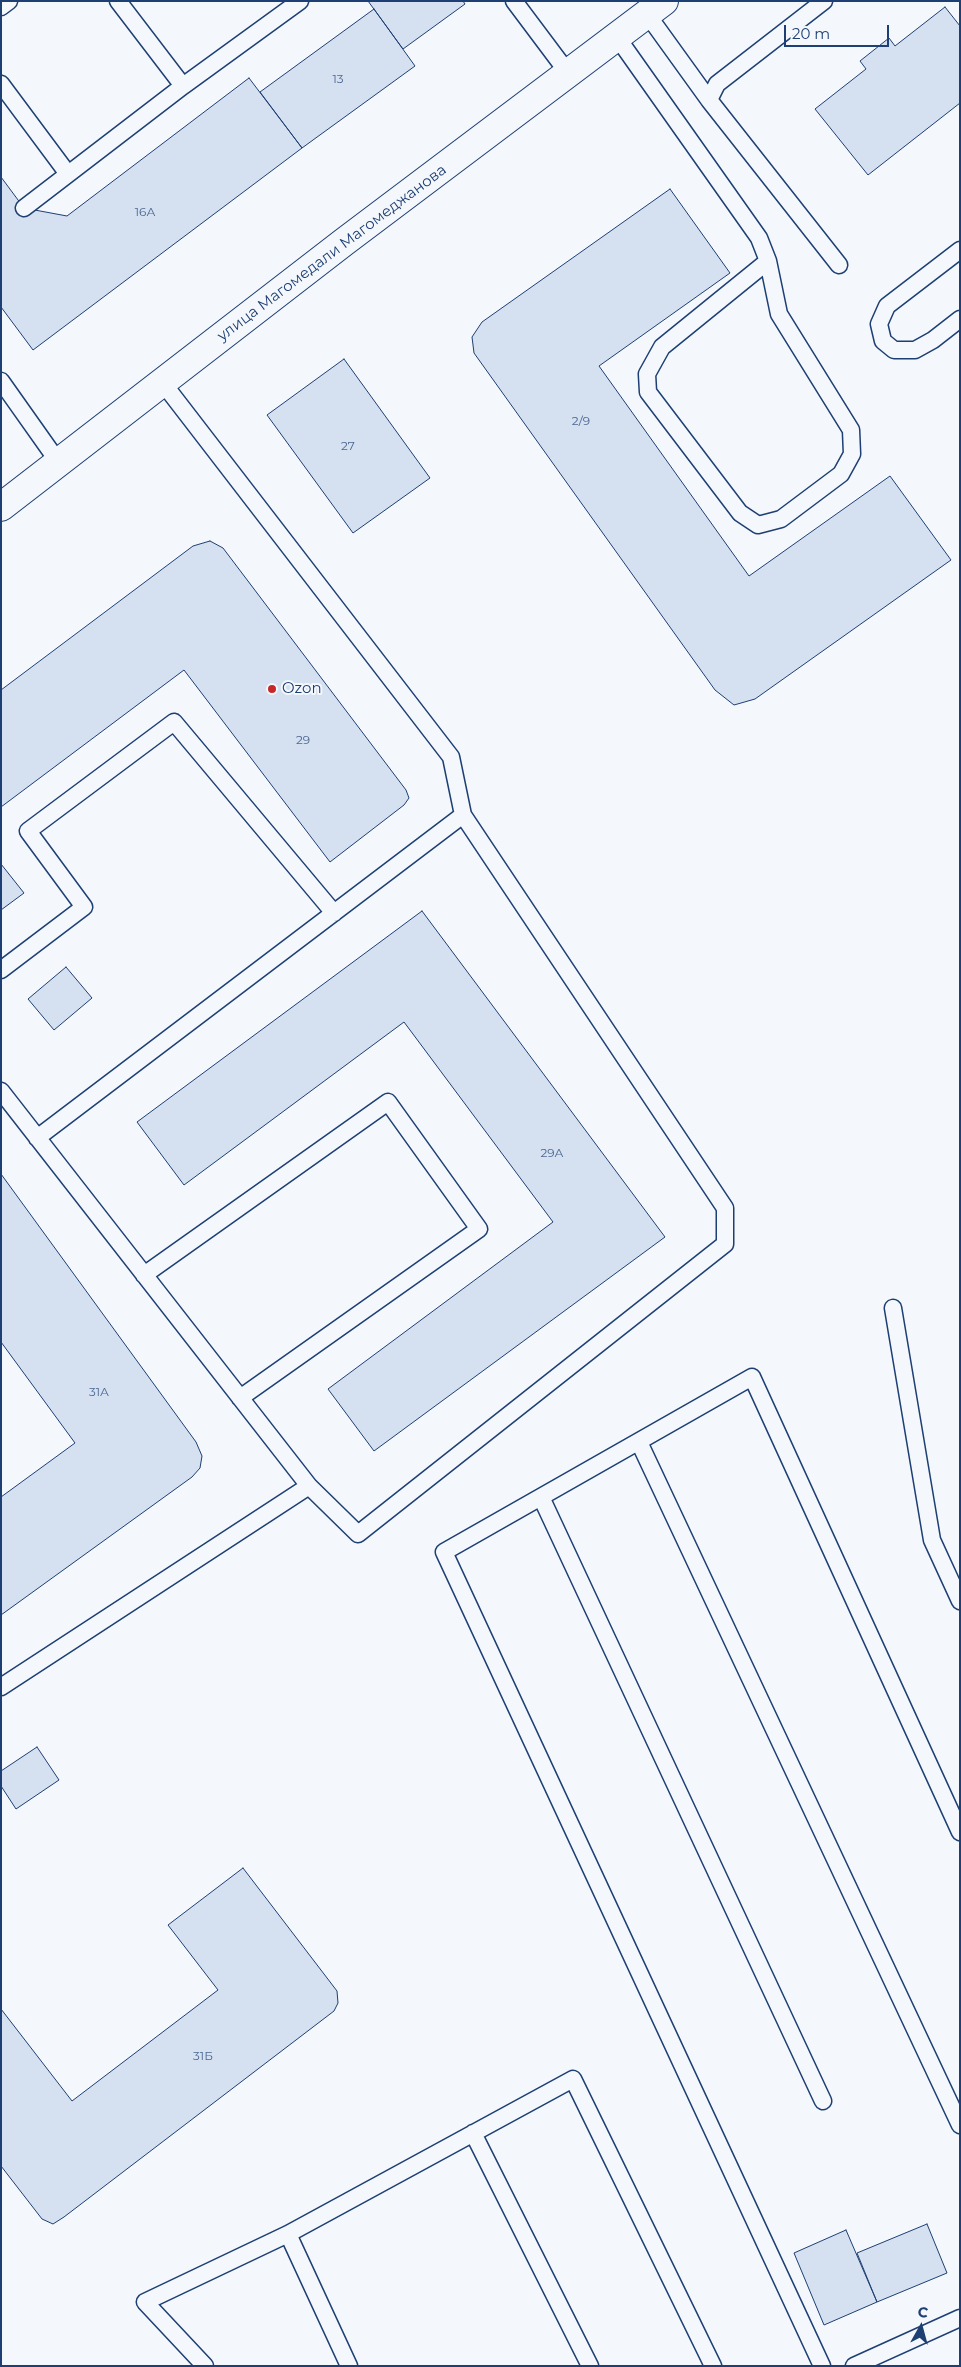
<!DOCTYPE html>
<html>
<head>
<meta charset="utf-8">
<style>
	body { margin:0 }
	#map { position:relative; width:961px; height:2367px; overflow:hidden; background:#f4f7fb; font-family:Montserrat,sans-serif }
	canvas { display:block }
	.frame { position:absolute; inset:0; border:2px solid #1d3f73; pointer-events:none }
	.north { position:absolute; left:896px; top:2302px; width:50px; height:50px; -webkit-text-stroke:4px #f4f7fb; paint-order:stroke; rotate:7deg; font-size:14px; font-weight:700; line-height:20px; text-align:center; color:#1d3f73 }
	.north::after { content:''; display:block; margin:auto; width:18px; height:22px; background:#1d3f73; clip-path:polygon(50% 0,100% 100%,50% 72%,0 100%) }
	.scale { position:absolute; left:784px; top:25px; width:105px; height:22px; box-sizing:border-box; border:2px solid #1d3f73; border-top:0; padding-left:6px; font-size:15px; line-height:18px; white-space:nowrap; color:#1d3f73; -webkit-text-stroke:4px #f4f7fb; paint-order:stroke }
</style>
</head>
<body>
<div id="map">
<canvas width="961" height="2367"></canvas>
<div class="frame"></div>
<div class="north">С</div>
<div class="scale">20 m</div>
</div>
<script>
const c = document.querySelector('canvas').getContext('2d');
c.lineJoin = 'round';
function paint(path, color) { c.fillStyle = color; c.fill(path, 'evenodd'); }
const poly = rows => new Path2D(rows.map(r => 'M' + r).join(''));
function stroke(path, color, width, dash) { c.strokeStyle = color; c.lineWidth = width; c.lineCap = dash ? 'butt' : 'round'; c.setLineDash(dash || []); c.stroke(path); }
function write(font, color, halo, rows, align = 'center') {
  c.font = font + ' Montserrat,sans-serif'; c.lineWidth = 4; c.setLineDash([]); c.textBaseline = 'middle'; c.strokeStyle = halo; c.fillStyle = color; for (const [text, x, y, turn = 0] of rows) {
    c.save(); c.translate(x, y); c.rotate((+turn || 0) * Math.PI / 180); c.textAlign = isNaN(turn) ? turn : align; if (halo) c.strokeText(text, 0, 0); c.fillText(text, 0, 0); c.restore();
  }
}
const building = poly([
	[368,1,463,1,465,4,403,49,368,1],
	[945,7,960,26,960,103,868,175,815,109,866,69,860,61,889,38,895,46,945,7],
	[374,9,415,66,302,148,260,92,374,9],
	[249,78,302,148,33,350,1,307,1,177,24,208,67,216,249,78],
	[670,189,730,273,599,366,749,576,890,476,951,560,755,699,734,705,715,690,474,353,472,337,482,322,670,189],
	[344,359,430,478,353,533,267,415,344,359],
	[210,541,223,548,406,790,409,798,404,805,330,862,184,670,1,807,1,690,193,546,210,541],
	[1,864,24,893,1,910,1,864],
	[422,911,665,1237,374,1451,328,1389,553,1222,404,1022,184,1185,137,1122,422,911],
	[66,967,92,998,54,1030,28,999,66,967],
	[1,1174,196,1442,202,1456,200,1468,192,1477,1,1615,1,1497,75,1443,1,1342,1,1174],
	[37,1747,59,1780,16,1809,1,1786,1,1771,37,1747],
	[243,1868,337,1991,338,2003,334,2011,64,2217,53,2224,42,2219,1,2166,1,2009,72,2101,218,1990,168,1925,243,1868],
	[927,2224,947,2273,877,2302,857,2253,927,2224],
	[846,2230,877,2302,824,2325,794,2253,846,2230]
]);
paint(building, '#d5e0f0');
stroke(building, '#1d3f73', 1);
const service = poly([
	[118,1,183,86],
	[514,1,568,73],
	[824,1,717,84,709,100,839,265],
	[1,7,9,1],
	[647,14,709,100],
	[617,37,759,238,768,261,779,314,851,430,852,454,841,474,781,519,758,525,740,513,648,392,647,374,662,347,768,261],
	[1,84,68,174],
	[24,208,183,86,300,1],
	[960,250,887,306,879,324,883,341,894,350,915,350,933,340,960,319],
	[1,381,59,463],
	[1,970,84,907,28,831,174,722,334,913],
	[1,1091,309,1486,358,1534,725,1244,725,1208,463,815,451,757,163,383],
	[37,1138,463,815],
	[144,1275,388,1102,479,1229,240,1398],
	[893,1308,932,1540,960,1601],
	[639,1442,960,2125],
	[541,1497,823,2101],
	[1,1687,309,1486],
	[473,2133,590,2366],
	[288,2234,349,2366],
	[205,2366,145,2302,288,2234,573,2079,713,2366],
	[822,2366,444,1552,752,1377,960,1832],
	[854,2366,960,2318]
]);
const minor = poly([
	[1,507,344,242,664,1]
]);
stroke(service, '#1d3f73', 19);
stroke(minor, '#1d3f73', 30);
stroke(service, '#f4f7fb', 16);
stroke(minor, '#f4f7fb', 28);
for (const [x, y, r, color] of [
	[272,689,5,"#c62828"]
]) { const dot = new Path2D(); dot.arc(x, y, r, 0, 2 * Math.PI); c.fillStyle = color; c.fill(dot); stroke(dot, '#f4f7fb', 2); }
write('12px', '#4b6792', null, [
	["13",338,79],
	["16А",145,212],
	["2/9",581,421],
	["27",348,446],
	["29",303,740],
	["29А",552,1153],
	["31А",99,1392],
	["31Б",203,2056]
]);
write('15px', '#1d3f73', '#f4f7fb', [
	["улица Магомедали Магомеджановa",332,253,-37]
]);
write('15px', '#1d3f73', '#f4f7fb', [
	["Ozon",282,689]
], 'left');
</script>
</body>
</html>
